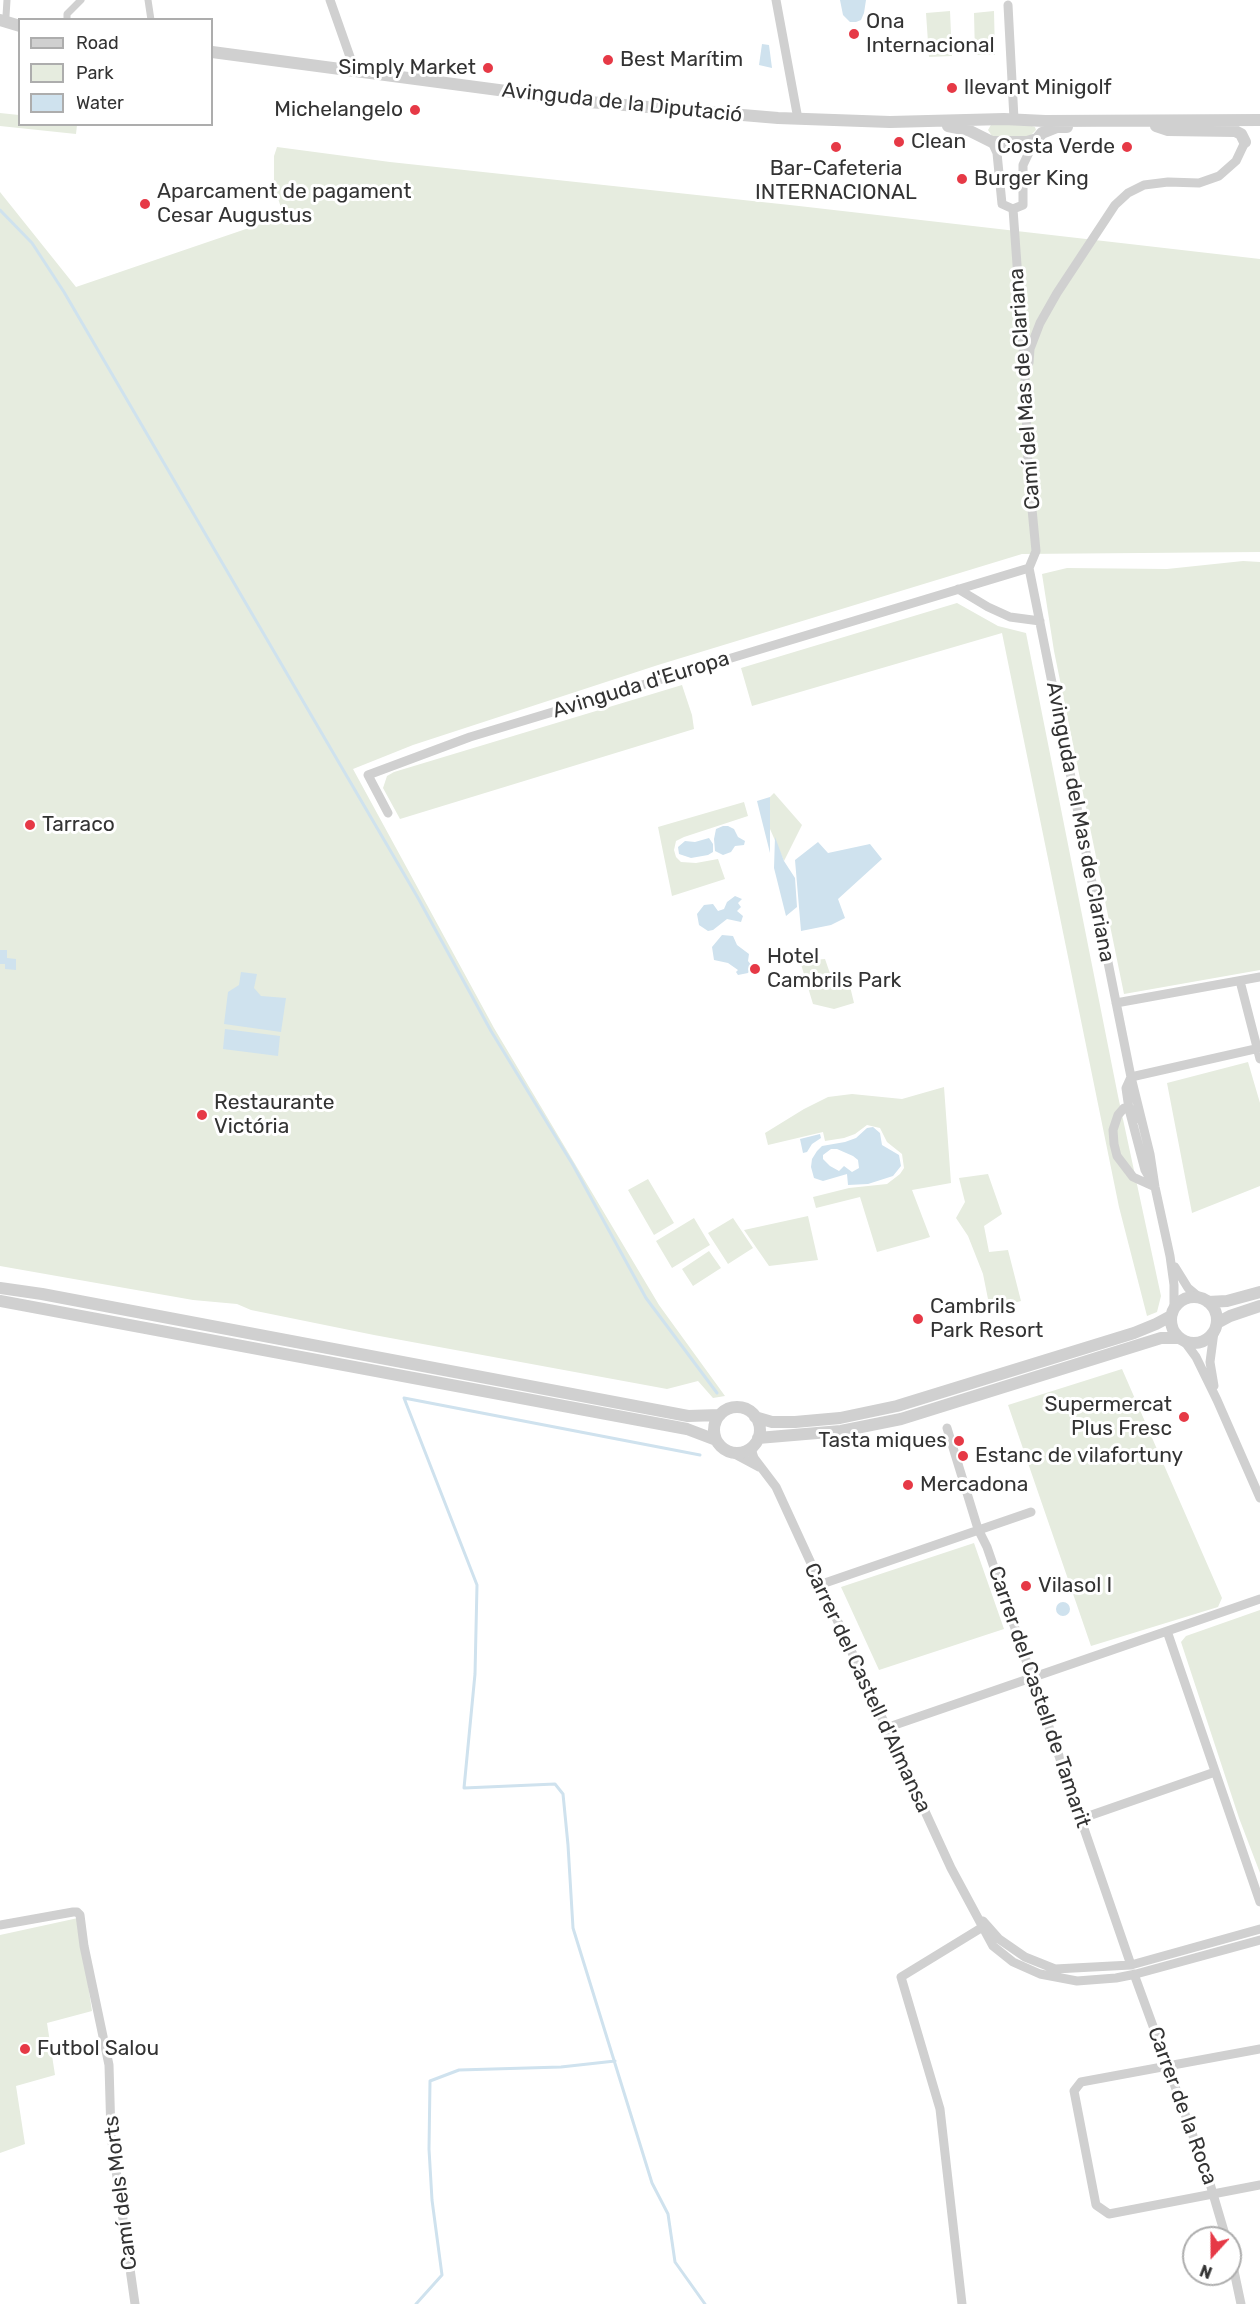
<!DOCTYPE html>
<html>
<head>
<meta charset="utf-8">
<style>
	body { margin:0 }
	#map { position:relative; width:1260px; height:2304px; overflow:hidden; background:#fff; font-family:Rubik,sans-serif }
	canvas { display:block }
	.legend { position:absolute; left:18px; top:18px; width:195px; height:108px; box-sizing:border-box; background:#fff; border:2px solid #adadad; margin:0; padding:8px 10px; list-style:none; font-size:18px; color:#333 }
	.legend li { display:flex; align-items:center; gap:12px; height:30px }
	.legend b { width:30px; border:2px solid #adadad }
	.north { position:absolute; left:1182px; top:2226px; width:60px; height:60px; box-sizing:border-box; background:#fff; border:2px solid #adadad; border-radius:50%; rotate:201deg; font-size:16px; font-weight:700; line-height:24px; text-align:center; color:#333 }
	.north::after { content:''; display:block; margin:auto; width:21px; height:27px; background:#e63946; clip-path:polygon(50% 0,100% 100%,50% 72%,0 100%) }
</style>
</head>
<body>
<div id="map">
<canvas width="1260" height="2304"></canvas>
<ul class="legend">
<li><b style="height:8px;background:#d0d0d0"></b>Road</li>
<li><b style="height:16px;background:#e6ecdf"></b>Park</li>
<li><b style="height:16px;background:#cfe2ee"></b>Water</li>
</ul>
<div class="north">N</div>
</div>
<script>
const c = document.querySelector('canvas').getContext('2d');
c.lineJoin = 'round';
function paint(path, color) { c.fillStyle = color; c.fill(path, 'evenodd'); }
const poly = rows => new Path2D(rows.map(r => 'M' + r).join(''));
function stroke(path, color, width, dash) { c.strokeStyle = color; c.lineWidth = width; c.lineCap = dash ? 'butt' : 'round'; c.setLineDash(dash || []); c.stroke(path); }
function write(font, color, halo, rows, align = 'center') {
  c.font = font + ' Rubik,sans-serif'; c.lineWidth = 6; c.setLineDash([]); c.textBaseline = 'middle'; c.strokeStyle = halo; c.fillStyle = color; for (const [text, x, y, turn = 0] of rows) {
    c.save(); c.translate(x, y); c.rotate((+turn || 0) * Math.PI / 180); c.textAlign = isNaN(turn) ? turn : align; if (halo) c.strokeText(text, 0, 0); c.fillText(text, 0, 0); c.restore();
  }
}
paint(poly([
	[950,11,952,56,929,57,926,13],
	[994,11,995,55,975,55,974,13],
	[0,113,19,115,20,124,77,125,76,134,0,126],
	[992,123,1029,125,1035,127,1036,130,1030,136,992,136,988,130],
	[277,147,390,162,799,206,1260,259,1260,552,1022,554,658,665,413,745,353,769,494,1028,659,1305,725,1396,713,1398,698,1381,667,1389,374,1335,251,1310,237,1304,193,1300,0,1266,0,192,76,287,284,216,274,187,274,156],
	[1243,561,1260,562,1260,970,1124,994,1054,651,1042,574,1067,568,1167,569],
	[957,603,998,626,1026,633,1118,1096,1161,1296,1157,1312,1147,1316,1119,1207,1002,633,752,706,741,668],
	[682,685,692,715,694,729,400,819,383,788,387,776,394,772],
	[774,793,802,825,784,861,770,829,770,797],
	[744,802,748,816,684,837,676,841,674,850,676,857,681,862,696,863,718,859,725,879,672,896,658,827],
	[825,959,834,985,849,982,854,1003,834,1009,813,1004,800,961],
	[1248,1062,1260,1103,1260,1186,1192,1213,1167,1083],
	[944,1087,951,1183,912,1190,930,1237,924,1239,877,1252,860,1197,816,1208,813,1197,849,1188,887,1184,900,1174,904,1168,902,1154,887,1142,880,1128,867,1125,855,1134,844,1138,825,1141,823,1132,768,1145,765,1133,804,1109,828,1097,852,1094,902,1099],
	[988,1174,1002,1214,984,1226,989,1252,1008,1250,1021,1301,1007,1305,988,1299,983,1274,968,1236,956,1218,965,1202,959,1178],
	[648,1179,674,1223,654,1235,628,1190],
	[808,1216,818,1260,769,1266,744,1230],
	[694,1218,710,1245,672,1268,656,1241],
	[733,1218,753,1248,728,1264,708,1233],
	[709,1251,721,1268,693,1286,682,1269],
	[1122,1369,1222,1598,1218,1607,1091,1646,1008,1405],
	[974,1543,1004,1629,879,1670,841,1587],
	[1260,1610,1260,1873,1239,1818,1181,1642,1186,1636],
	[78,1918,92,2011,47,2023,55,2075,16,2086,25,2144,0,2153,0,1935]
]), '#e6ecdf');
paint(poly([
	[840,0,866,0,864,13,861,20,856,22,850,22,843,15],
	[762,44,769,45,772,68,759,65],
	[770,797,770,853,757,801],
	[723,826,728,826,734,829,738,837,745,841,744,845,735,846,731,852,723,855,715,851,714,839,716,829],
	[775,837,784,861,795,878,797,907,786,916,774,868],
	[709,838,713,844,713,852,708,855,691,858,679,854,678,847,685,841,695,842],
	[818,842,828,853,870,844,882,859,838,899,845,918,831,925,801,931,795,860],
	[735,896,742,899,738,903,741,907,737,911,743,916,741,922,727,919,713,930,708,931,699,925,697,914,704,905,713,904,718,911,724,909,727,902],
	[722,935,733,936,737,945,749,954,748,961,752,966,748,973,738,975,736,972,738,970,728,963,714,960,712,947],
	[0,950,7,950,7,958,16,959,16,970,5,969,5,964,0,964],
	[241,972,257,974,254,988,261,996,286,998,281,1032,224,1024,228,992,239,985],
	[225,1029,280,1036,278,1056,223,1049],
	[873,1127,880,1133,882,1145,899,1155,901,1166,893,1176,868,1184,848,1185,847,1174,823,1181,814,1178,811,1167,812,1159,817,1151,822,1146,845,1142,856,1138,867,1128],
	[831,1149,837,1149,853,1156,858,1160,859,1168,852,1172,844,1166,839,1171,830,1166,823,1159,823,1155],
	[820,1134,821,1138,812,1144,807,1152,803,1153,800,1139],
	'1056 1609a7 7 0 1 1 14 0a7 7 0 1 1-14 0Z'
]), '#cfe2ee');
stroke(poly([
	[0,210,32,243,64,292,418,898,491,1031,573,1165,646,1298,717,1393],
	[700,1455,404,1398,477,1585,475,1674,464,1788,555,1784,563,1794,568,1845,573,1928,652,2183,668,2214,675,2262,705,2304],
	[416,2304,442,2275,432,2200,429,2149,430,2081,459,2070,561,2067,615,2061]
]), '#cfe2ee', 3);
stroke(poly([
	[148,0,151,20],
	[6,16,7,0],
	[67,20,67,14,81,0]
]), '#d0d0d0', 7);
stroke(poly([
	[330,0,355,71],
	[776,0,798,119],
	[1008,5,1014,119],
	[992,142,997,153,1002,204,1013,209,1023,205,1023,165,1035,140],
	[1013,209,1025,376,1028,467,1036,551,1029,568],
	[1029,363,1030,349,1040,323,1057,293,1115,205,1128,193,1144,185,1168,182,1199,183,1219,176,1236,161,1245,142],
	[1029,568,1131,1077,1150,1154,1155,1187,1170,1256,1174,1285,1174,1307],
	[958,589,988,607,1010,617,1040,621],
	[388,813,368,775,470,737,1029,568],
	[1240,981,1260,1059],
	[1116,1003,1260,977],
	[1131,1077,1260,1048],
	[1131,1077,1126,1088,1129,1109,1145,1170,1152,1182],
	[1136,1119,1134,1110,1124,1108,1118,1115,1113,1130,1114,1144,1117,1156,1133,1177,1155,1187],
	[1175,1267,1188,1288,1200,1298],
	[1214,1332,1210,1362,1214,1386],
	[1185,1342,1196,1357,1217,1400,1260,1498],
	[947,1428,978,1529,987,1547,1131,1965],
	[754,1445,752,1452,754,1458,776,1487,951,1868,993,1946,1013,1962,1040,1974,1077,1981,1116,1978,1136,1974,1260,1940],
	[731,1452,759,1467],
	[819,1585,1031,1512],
	[1167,1631,1260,1902],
	[886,1728,1260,1599],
	[1080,1819,1215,1772],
	[983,1921,999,1939,1025,1957,1055,1969,1131,1965,1260,1929],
	[0,1925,73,1912,77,1912,80,1915,84,1946,109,2065,111,2135,135,2304],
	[1134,1974,1208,2177,1226,2238],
	[1260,2049,1081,2082,1074,2091,1096,2205,1109,2214,1260,2185],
	[1230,2252,1241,2304],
	[962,2304,940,2109,901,1977,986,1925]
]), '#d0d0d0', 9);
stroke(poly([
	[0,20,20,26],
	[212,52,589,102,778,118,890,122,1004,119,1045,121,1260,120],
	[948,126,968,130,992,142,1027,142,1037,139,1042,133,1057,127,1067,127],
	[1156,126,1168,130,1235,131,1241,134,1245,142],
	[0,1288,42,1294,688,1416,720,1415],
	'1171 1320a23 23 0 1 1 46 0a23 23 0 1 1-46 0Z',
	[0,1301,687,1429,716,1440],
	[1208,1302,1227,1301,1260,1292],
	[1217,1323,1230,1316,1260,1306],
	'714 1430a23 23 0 1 1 46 0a23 23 0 1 1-46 0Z',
	[755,1417,772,1422,795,1422,840,1418,897,1406,1134,1333,1156,1324,1171,1316],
	[758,1438,841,1431,901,1419,1161,1338,1180,1338]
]), '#d0d0d0', 12);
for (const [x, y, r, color] of [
	[854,34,6,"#e63946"],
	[608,60,6,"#e63946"],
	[488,68,6,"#e63946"],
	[952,88,6,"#e63946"],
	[415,110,6,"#e63946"],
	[899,142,6,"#e63946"],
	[836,147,6,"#e63946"],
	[1127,147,6,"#e63946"],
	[962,179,6,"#e63946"],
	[145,204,6,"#e63946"],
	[30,825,6,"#e63946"],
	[755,969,6,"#e63946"],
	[202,1115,6,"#e63946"],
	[918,1319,6,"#e63946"],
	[1184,1417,6,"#e63946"],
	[959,1441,6,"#e63946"],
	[963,1456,6,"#e63946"],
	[908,1485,6,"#e63946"],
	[1026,1586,6,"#e63946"],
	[25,2049,6,"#e63946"]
]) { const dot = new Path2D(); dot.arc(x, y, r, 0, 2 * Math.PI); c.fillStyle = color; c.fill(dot); stroke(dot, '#fff', 2); }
write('21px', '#333', '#fff', [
	["Ona",866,22],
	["Internacional",866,46],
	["Best Marítim",620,60],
	["Simply Market",476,68,"right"],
	["llevant Minigolf",964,88],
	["Michelangelo",403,110,"right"],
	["Clean",911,142],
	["Costa Verde",1115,147,"right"],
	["Bar-Cafeteria",836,169,"center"],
	["INTERNACIONAL",836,193,"center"],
	["Burger King",974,179],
	["Aparcament de pagament",157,192],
	["Cesar Augustus",157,216],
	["Tarraco",42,825],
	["Hotel",767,957],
	["Cambrils Park",767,981],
	["Restaurante",214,1103],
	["Victória",214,1127],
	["Cambrils",930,1307],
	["Park Resort",930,1331],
	["Supermercat",1172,1405,"right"],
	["Plus Fresc",1172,1429,"right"],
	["Tasta miques",947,1441,"right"],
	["Estanc de vilafortuny",975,1456],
	["Mercadona",920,1485],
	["Vilasol I",1038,1586],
	["Futbol Salou",37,2049]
], 'left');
write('21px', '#333', '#fff', [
	["Avinguda de la Diputació",622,103,6],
	["Camí del Mas de Clariana",1025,389,-94],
	["Avinguda d'Europa",641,685,-17],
	["Avinguda del Mas de Clariana",1080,822,79],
	["Carrer del Castell d'Almansa",867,1688,65],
	["Carrer del Castell de Tamarit",1039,1697,71],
	["Carrer de la Roca",1182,2106,70],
	["Camí dels Morts",121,2193,-97]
]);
</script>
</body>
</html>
